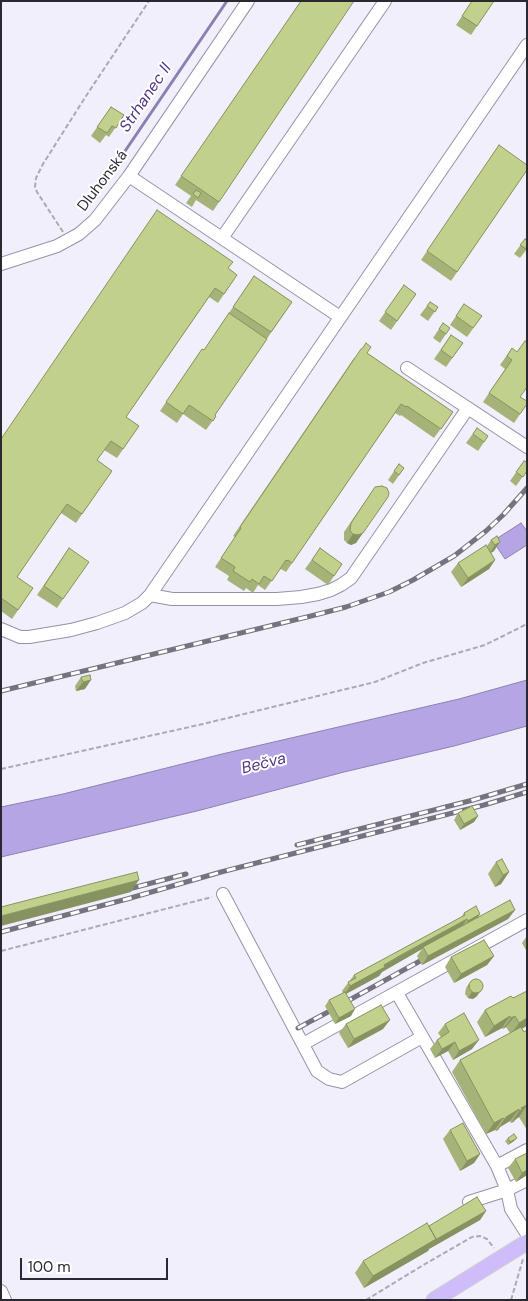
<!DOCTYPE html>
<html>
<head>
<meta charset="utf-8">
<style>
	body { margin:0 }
	#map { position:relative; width:528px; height:1301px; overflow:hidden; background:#f2effd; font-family:"DM Sans",sans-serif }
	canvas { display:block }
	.frame { position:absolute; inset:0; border:2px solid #2a2831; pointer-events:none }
	.scale { position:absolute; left:20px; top:1258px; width:148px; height:22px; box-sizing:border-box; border:2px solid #2a2831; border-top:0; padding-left:6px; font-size:15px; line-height:18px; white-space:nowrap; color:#2a2831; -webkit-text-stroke:4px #fff; paint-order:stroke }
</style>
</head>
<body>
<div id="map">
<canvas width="528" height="1301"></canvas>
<div class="frame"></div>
<div class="scale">100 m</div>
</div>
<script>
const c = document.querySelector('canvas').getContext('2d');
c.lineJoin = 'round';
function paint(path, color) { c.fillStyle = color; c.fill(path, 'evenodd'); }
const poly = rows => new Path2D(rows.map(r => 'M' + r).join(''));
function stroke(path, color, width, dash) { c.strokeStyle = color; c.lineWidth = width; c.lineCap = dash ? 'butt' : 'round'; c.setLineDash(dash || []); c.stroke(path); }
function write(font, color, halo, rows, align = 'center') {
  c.font = font + ' "DM Sans",sans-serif'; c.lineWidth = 4; c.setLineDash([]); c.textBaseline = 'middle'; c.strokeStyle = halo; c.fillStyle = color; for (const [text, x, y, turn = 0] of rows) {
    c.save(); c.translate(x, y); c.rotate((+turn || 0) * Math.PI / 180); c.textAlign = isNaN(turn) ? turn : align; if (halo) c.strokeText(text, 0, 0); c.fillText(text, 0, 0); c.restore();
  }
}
const water = poly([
	[521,523,527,531,527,545,505,559,493,541,521,523],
	[527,680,527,726,454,746,344,772,197,811,1,857,1,807,63,794,222,754,459,699,527,680]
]);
paint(water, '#b6a5e5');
stroke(water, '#8c80af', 1);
stroke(poly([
	[85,210,227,1]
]), '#8c80af', 3);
const minor = poly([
	[129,176,340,317],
	[222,238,385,1],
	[1,264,57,246,79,234,95,220,129,176,248,1],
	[407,368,527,447],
	[150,595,172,599,277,599,301,597,318,594,331,590,341,585,351,578,468,408],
	[1,629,20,637,29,637,71,630,97,623,125,613,142,603,150,595,527,45],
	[223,894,317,1071,329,1079,342,1082,422,1037],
	[397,993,497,1166,507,1190,511,1209,527,1234],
	[303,1044,527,920],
	[497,1166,527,1150],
	[469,1202,507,1190,527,1180],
	[1,1291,5,1300]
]);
const major = poly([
	[434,1300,527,1242]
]);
stroke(minor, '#9791a7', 14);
stroke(major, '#d0d0d2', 17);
stroke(poly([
	[63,232,37,192,35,187,36,178,43,164,86,96,149,1],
	[1,769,203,724,375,682,423,663,485,645,527,624],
	[1,951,212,897],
	[366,1300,425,1264,472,1237,480,1236,487,1239,494,1248],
	[511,1300,523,1259]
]), '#aca9b5', 2, [5, 2.5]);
stroke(minor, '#fff', 12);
stroke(major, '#cfbcfb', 15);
const rail = poly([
	[1,691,311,616,346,607,389,592,413,580,454,556,486,531,503,515,527,488],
	[297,845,473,800,527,784],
	[121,891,186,874],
	[1,932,127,899,221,872,484,805,527,792],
	[344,1003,420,961],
	[298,1028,328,1012]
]);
stroke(rail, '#76737e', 5);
stroke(rail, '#fff', 3, [9]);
paint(poly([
	[301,1,219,202,213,211,196,200,192,207,186,203,191,196,175,185],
	[472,1,494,1,471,35,456,25],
	[111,107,124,115,109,137,106,135,100,143,91,136],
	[499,145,527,170,451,281,421,260],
	[525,239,527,249,520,258,514,254],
	[228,268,237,275,218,303,209,297,126,417,139,426,117,458,104,450,97,460,112,471,76,523,61,513,17,577,33,588,12,619,1,611,1,439],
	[254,276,292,302,215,415,216,416,206,430,183,414,177,423,160,411,202,349,204,350],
	[404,285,416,294,391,330,379,321],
	[430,302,438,307,428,321,420,315],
	[464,304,482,316,467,337,450,325],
	[443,323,450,328,440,343,433,338],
	[451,335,463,343,446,367,434,359],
	[512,348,520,397,527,404,514,423,483,402,505,369,500,365],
	[367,353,453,412,434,438,401,415,400,416,395,413,286,572,281,569,281,570,280,569,265,590,258,585,253,593,246,588,244,591,227,580,229,576,215,567,235,537,233,536,354,358],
	[477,428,488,436,478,451,466,443],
	[524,461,527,471,516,486,510,481],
	[399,464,404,468,393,484,388,480],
	[375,487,356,543,351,545,347,543,344,540,344,532],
	[497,536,494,551,491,553,495,560,489,569,461,587,451,572,458,563,487,546,491,540],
	[69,548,63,599,57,608,37,595],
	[320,548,342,564,328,585,305,569],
	[81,677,85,689,76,691,75,686],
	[458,813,478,816,474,822,460,830,454,820],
	[496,862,509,872,501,884,495,887,488,874],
	[515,910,508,919,422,965,417,956,422,949,382,972,379,976,346,994,351,1016,335,1024,325,1006,329,1000,343,993,342,991,354,975,461,918,464,913,480,914,478,917],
	[527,936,527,952,522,943],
	[494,956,487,965,454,983,445,967,451,957],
	[470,982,477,996,473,999,468,998,465,994,466,988],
	[511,996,522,1028,524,1032,527,1030,527,1130,519,1117,516,1118,514,1122,511,1123,510,1121,500,1127,498,1130,496,1131,495,1130,486,1134,452,1072,460,1060,510,1033,506,1027,503,1029,502,1028,485,1037,477,1022,485,1010],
	[346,1024,383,1029,348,1048,339,1033],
	[445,1024,472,1049,453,1060,448,1051,435,1058,430,1049,437,1040,441,1037,438,1033],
	[450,1130,480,1154,474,1163,460,1171,443,1139],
	[508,1138,514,1141,508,1145,505,1141],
	[515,1159,527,1175,516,1182,508,1168],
	[486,1211,480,1220,429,1249,428,1251,364,1288,355,1273,363,1261,429,1226]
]), '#a6b378');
paint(poly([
	[363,533,356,543,351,545,347,543,353,534],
	[500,542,494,551,489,554,495,545],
	[495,560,489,569,461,587,468,578],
	[91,680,85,689,76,691,83,682],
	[478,816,474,822,460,830,464,824],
	[509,872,501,884,495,887,503,875],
	[139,880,131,892,1,926,1,916],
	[515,910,508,919,422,965,428,956],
	[480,914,474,923,462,930,468,921],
	[467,919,461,928,423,947,422,949,382,972,379,976,344,995,350,986,384,965],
	[494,956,487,965,454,983,461,974],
	[482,989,477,996,473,999,468,998,472,992],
	[355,1009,351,1016,335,1024,339,1018],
	[510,1016,502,1028,485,1037,494,1026],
	[515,1016,506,1027,503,1029,511,1018],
	[527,1018,527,1026,510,1035,519,1023],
	[390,1020,383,1029,348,1048,354,1039],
	[479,1040,472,1049,453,1060,459,1051],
	[455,1042,448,1051,435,1058,442,1049],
	[527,1105,519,1117,511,1123,521,1108],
	[519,1109,510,1121,500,1127,498,1130,496,1131,506,1117],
	[503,1118,495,1130,486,1134,494,1123],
	[517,1138,514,1141,508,1145,510,1142],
	[480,1154,474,1163,460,1171,467,1161],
	[527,1170,527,1175,516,1182,522,1173],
	[486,1211,480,1220,429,1249,428,1251,364,1288,373,1276,436,1239]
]), '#879261');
const building = poly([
	[301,1,354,1,219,202,181,176,301,1],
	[472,1,494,1,477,26,462,16,472,1],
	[111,107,124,115,116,128,112,126,107,133,97,127,111,107],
	[499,145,527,165,527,170,457,272,427,251,499,145],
	[196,190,201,193,198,198,193,194,196,190],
	[157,210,233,262,228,268,237,275,224,294,215,288,126,417,139,426,123,449,111,441,97,460,112,471,82,514,67,504,17,577,33,588,18,610,1,598,1,439,157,210],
	[525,239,527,240,526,249,520,245,525,239],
	[254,276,292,302,271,332,233,307,254,276],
	[404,285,416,294,397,321,385,312,404,285],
	[430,302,438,307,435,312,427,306,430,302],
	[464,304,482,316,473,328,456,316,464,304],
	[229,313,267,339,215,415,216,416,213,421,189,405,183,414,166,402,202,349,204,350,229,313],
	[443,323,450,328,446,334,439,329,443,323],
	[451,335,463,343,452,358,441,350,451,335],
	[525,341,527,342,527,387,520,397,527,401,527,404,520,414,489,393,512,360,507,356,512,348,517,352,525,341],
	[366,343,371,347,367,353,453,412,441,429,407,406,406,407,401,404,292,563,288,560,287,561,286,560,272,581,264,576,259,584,252,579,250,582,233,571,235,567,221,558,241,528,240,527,361,349,362,349,366,343],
	[477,428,488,436,484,442,473,434,477,428],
	[524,461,527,462,527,471,523,477,516,472,524,461],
	[399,464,404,468,399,475,394,471,399,464],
	[382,486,387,488,389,493,388,497,363,533,358,535,353,534,350,531,351,523,375,487,382,486],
	[497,536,500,542,495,545,491,540,497,536],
	[486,545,495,560,468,578,458,563,486,545],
	[69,548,89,562,63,599,44,586,69,548],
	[320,548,342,564,334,576,312,560,320,548],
	[90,675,91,680,83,682,81,677,90,675],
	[472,806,478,816,464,824,458,813,472,806],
	[502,859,509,872,503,875,496,862,502,859],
	[137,872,139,880,1,916,1,907,137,872],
	[510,900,515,910,428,956,423,947,510,900],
	[476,906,480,914,468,921,467,919,401,955,384,965,385,967,350,986,348,982,356,978,354,975,465,915,464,913,476,906],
	[484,940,494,956,461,974,451,957,484,940],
	'469 986a7 7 0 1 1 14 0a7 7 0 1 1-14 0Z',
	[527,991,527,1018,519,1023,515,1016,511,1018,510,1016,494,1026,485,1010,511,996,513,998,527,991],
	[345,992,355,1009,339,1018,329,1000,345,992],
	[381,1005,390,1020,354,1039,346,1024,381,1005],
	[464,1013,479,1040,459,1051,455,1042,442,1049,437,1040,449,1032,445,1024,464,1013],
	[521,1027,524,1032,527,1030,527,1105,521,1108,522,1110,519,1111,519,1109,506,1117,506,1118,504,1119,503,1118,494,1123,460,1060,521,1027],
	[463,1123,480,1154,467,1161,450,1130,463,1123],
	[514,1134,517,1138,510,1142,508,1138,514,1134],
	[527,1153,527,1170,522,1173,515,1159,527,1153],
	[477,1197,486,1211,435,1240,436,1239,429,1226,477,1197],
	[427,1223,436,1239,373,1276,363,1261,427,1223]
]);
paint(building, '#c1d08b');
stroke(building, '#879261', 1);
write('15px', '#2a2831', '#fff', [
	["Dluhonská",103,181,-53]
]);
write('italic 16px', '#513783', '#fff', [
	["Strhanec II",146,98,-56],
	["Bečva",264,764,-14]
]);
</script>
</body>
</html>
